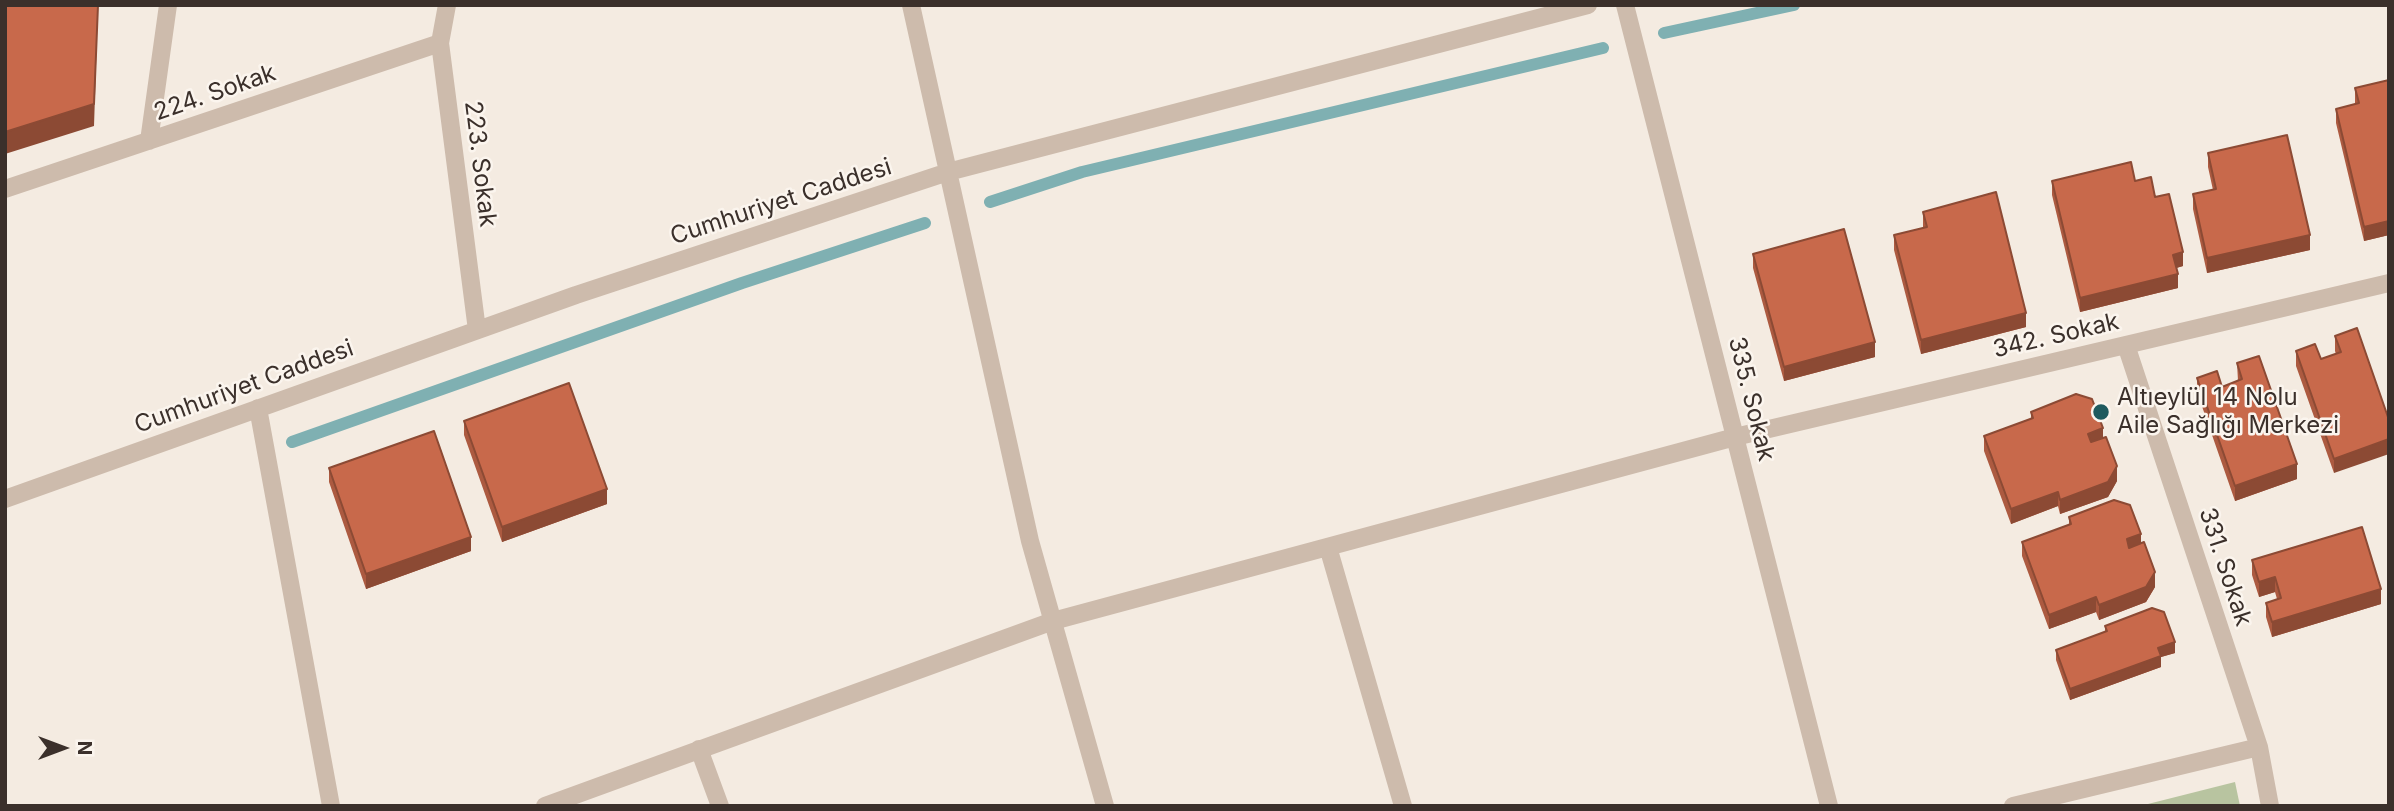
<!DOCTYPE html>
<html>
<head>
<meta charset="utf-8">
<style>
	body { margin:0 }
	#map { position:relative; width:2394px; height:811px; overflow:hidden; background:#f4ebe1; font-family:Inter,sans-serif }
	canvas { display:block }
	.frame { position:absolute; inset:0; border:7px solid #3b302b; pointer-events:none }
	.north { position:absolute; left:28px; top:713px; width:70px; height:70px; -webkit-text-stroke:5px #fbf5ee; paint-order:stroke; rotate:90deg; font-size:19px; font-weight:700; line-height:28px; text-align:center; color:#3b302b }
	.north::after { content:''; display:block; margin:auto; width:24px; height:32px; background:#3b302b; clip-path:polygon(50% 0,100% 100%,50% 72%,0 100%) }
</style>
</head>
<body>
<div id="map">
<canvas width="2394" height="811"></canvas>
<div class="frame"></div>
<div class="north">N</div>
</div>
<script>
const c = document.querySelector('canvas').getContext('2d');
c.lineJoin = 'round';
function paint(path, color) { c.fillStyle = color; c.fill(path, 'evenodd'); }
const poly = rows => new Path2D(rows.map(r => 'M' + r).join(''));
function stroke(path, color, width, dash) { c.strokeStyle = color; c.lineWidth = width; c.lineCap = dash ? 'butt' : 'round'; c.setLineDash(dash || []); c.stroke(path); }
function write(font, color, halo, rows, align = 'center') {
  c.font = font + ' Inter,sans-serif'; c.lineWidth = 5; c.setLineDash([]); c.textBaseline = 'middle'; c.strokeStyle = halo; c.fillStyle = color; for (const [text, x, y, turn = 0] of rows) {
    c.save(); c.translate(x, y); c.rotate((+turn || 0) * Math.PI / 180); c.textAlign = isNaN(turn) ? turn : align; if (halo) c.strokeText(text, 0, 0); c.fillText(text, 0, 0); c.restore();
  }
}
paint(poly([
	[2235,782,2240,806,2140,806]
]), '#b8c4a0');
stroke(poly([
	[1664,33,1794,5],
	[990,202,1082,172,1603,48],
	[292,442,742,283,925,223]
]), '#7fb0b2', 12);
stroke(poly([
	[447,5,440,43,477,330],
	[911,5,1030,541,1105,806],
	[1625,5,1829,806],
	[149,141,168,5],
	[5,189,440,43],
	[2126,345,2259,747,2270,806],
	[258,408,331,806],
	[5,499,576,295,948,172,1588,5],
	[1328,547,1403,806],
	[699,749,720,806],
	[545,806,1053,621,1735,437,2389,283],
	[2013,806,2259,747]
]), '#cdbbac', 18);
paint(poly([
	[2389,80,2389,235,2364,241,2336,123,2336,109,2355,104,2355,88],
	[2208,153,2310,250,2207,273,2193,209,2193,194,2213,190,2208,167],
	[2052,181,2135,181,2155,197,2183,266,2176,268,2178,288,2080,312,2052,195],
	[1923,212,2026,327,1921,354,1894,250,1894,235,1923,228],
	[1753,254,1875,357,1784,381,1753,268],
	[2357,328,2334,473,2296,366,2296,351,2321,359,2336,354,2335,351,2335,336],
	[2237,363,2297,479,2235,501,2197,392,2197,378,2222,387,2238,381],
	[2031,412,2103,437,2117,481,2108,497,2060,514,2058,506,2011,524,1984,451,1984,436,2031,419],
	[464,421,607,504,502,542,464,435],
	[329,468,471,551,366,589,329,482],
	[2069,517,2141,543,2155,587,2146,602,2099,620,2096,612,2049,629,2022,556,2022,542,2069,525],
	[2252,560,2381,604,2272,637,2266,617,2266,603,2277,599,2275,592,2259,597,2252,575],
	[2105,626,2175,653,2161,657,2161,667,2070,700,2056,660,2056,650,2105,632]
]), '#ac5a40');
paint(poly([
	[98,5,94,126,5,154,5,132],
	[2389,221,2389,235,2364,241,2364,227],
	[2310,235,2310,250,2207,273,2207,258],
	[2183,252,2183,266,2173,269,2173,255],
	[2178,274,2178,288,2080,312,2080,298],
	[2026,313,2026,327,1921,354,1921,340],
	[1875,342,1875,357,1784,381,1784,367],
	[2103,428,2103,443,2088,448,2088,434],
	[2389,439,2389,454,2334,473,2334,459],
	[2297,464,2297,479,2235,501,2235,486],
	[2117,466,2117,481,2108,497,2060,514,2060,500],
	[607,489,607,504,502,542,502,527],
	[2058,492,2058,506,2011,524,2011,509],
	[2141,534,2141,548,2127,554,2127,539],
	[471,537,471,551,366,589,366,574],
	[2155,572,2155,587,2146,602,2099,620,2099,605],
	[2275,577,2275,592,2259,597,2259,582],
	[2381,589,2381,604,2272,637,2272,622],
	[2096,597,2096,612,2049,629,2049,615],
	[2175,642,2175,653,2161,657,2161,667,2070,700,2070,689,2158,648]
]), '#8c4a34');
const building = poly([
	[5,5,98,5,94,104,5,132,5,5],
	[2389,80,2389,221,2364,227,2336,109,2359,103,2355,88,2389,80],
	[2287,135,2310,235,2207,258,2193,194,2216,189,2208,153,2287,135],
	[2131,162,2135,181,2151,177,2155,197,2169,194,2183,252,2173,255,2178,274,2080,298,2052,181,2131,162],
	[1996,192,2026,313,1921,340,1894,235,1927,227,1923,212,1996,192],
	[1844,229,1875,342,1784,367,1753,254,1844,229],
	[2357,328,2389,420,2389,439,2334,459,2296,351,2315,344,2321,359,2341,352,2335,336,2357,328],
	[2259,356,2297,464,2235,486,2197,378,2217,371,2222,387,2242,379,2237,363,2259,356],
	[569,383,607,489,502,527,464,421,569,383],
	[2076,394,2092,399,2103,428,2088,434,2091,442,2106,437,2117,466,2108,482,2060,500,2058,492,2011,509,1984,436,2033,418,2031,412,2076,394],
	[434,431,471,537,366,574,329,468,434,431],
	[2114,500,2130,505,2141,534,2127,539,2129,548,2144,542,2155,572,2146,587,2099,605,2096,597,2049,615,2022,542,2071,524,2069,517,2114,500],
	[2362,527,2381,589,2272,622,2266,603,2281,598,2275,577,2259,582,2252,560,2362,527],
	[2152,608,2164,612,2175,642,2158,648,2161,656,2070,689,2056,650,2107,631,2105,626,2152,608]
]);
paint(building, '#c8694b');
stroke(building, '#8c4a34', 2);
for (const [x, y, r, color] of [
	[2101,412,9,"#1f5a5e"]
]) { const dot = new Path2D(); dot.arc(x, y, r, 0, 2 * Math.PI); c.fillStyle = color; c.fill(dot); stroke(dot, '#fbf5ee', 2.5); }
write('24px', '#3b302b', '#fbf5ee', [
	["224. Sokak",215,93,-19],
	["223. Sokak",480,164,83],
	["Cumhuriyet Caddesi",781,202,-18],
	["342. Sokak",2056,336,-13],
	["Cumhuriyet Caddesi",244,387,-20],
	["335. Sokak",1751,399,76],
	["331. Sokak",2225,567,72]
]);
write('24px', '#3b302b', '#fbf5ee', [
	["Altıeylül 14 Nolu",2117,398],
	["Aile Sağlığı Merkezi",2117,426]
], 'left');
</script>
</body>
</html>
